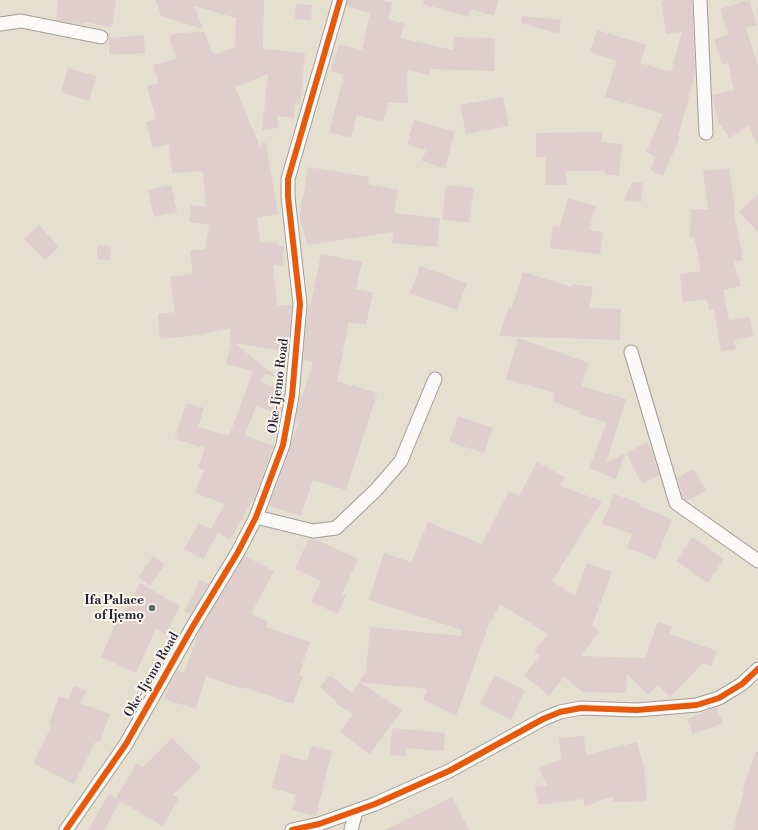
<!DOCTYPE html>
<html>
<head>
<meta charset="utf-8">
<style>
	body { margin:0 }
	canvas { display:block; background:#e4dfcf }
</style>
</head>
<body>
<canvas width="758" height="830"></canvas>
<script>
const c = document.querySelector('canvas').getContext('2d');
c.lineJoin = 'round';
function paint(path, color) { c.fillStyle = color; c.fill(path, 'evenodd'); }
const poly = rows => new Path2D(rows.map(r => 'M' + r).join(''));
function stroke(path, color, width, dash) { c.strokeStyle = color; c.lineWidth = width; c.lineCap = dash ? 'butt' : 'round'; c.setLineDash(dash || []); c.stroke(path); }
function write(font, color, halo, rows, align = 'center') {
  c.font = font + ' "Libre Bodoni",serif'; c.lineWidth = 4; c.setLineDash([]); c.textBaseline = 'middle'; c.strokeStyle = halo; c.fillStyle = color; for (const [text, x, y, turn = 0] of rows) {
    c.save(); c.translate(x, y); c.rotate((+turn || 0) * Math.PI / 180); c.textAlign = isNaN(turn) ? turn : align; if (halo) c.strokeText(text, 0, 0); c.fillText(text, 0, 0); c.restore();
  }
}
paint(poly([
	[58,0,116,0,112,27,84,22,83,24,70,23,56,20],
	[156,0,264,0,263,49,305,53,300,105,295,104,294,118,277,116,278,128,262,130,268,74,235,87,261,149,261,143,266,143,278,214,257,218,260,242,277,243,277,245,284,247,283,266,273,265,277,305,292,305,288,344,284,351,234,343,277,377,265,374,259,381,284,390,284,395,280,415,256,406,245,435,274,446,253,501,252,501,230,540,218,533,203,559,184,549,199,523,211,529,225,504,195,493,204,470,198,468,205,448,175,439,186,403,204,408,198,427,229,436,253,371,226,364,231,342,229,342,231,328,201,334,201,335,160,339,158,314,175,312,170,277,193,274,190,251,205,249,209,225,189,222,191,205,206,207,203,171,172,173,169,144,153,148,146,122,156,119,147,86,159,83,153,65,176,59,169,37,177,33,204,32,214,55,235,47,236,18,194,6,203,29,161,16],
	[348,0,382,0,392,3,388,19,405,24,400,38,453,50,454,37,495,38,494,71,431,69,430,75,407,70,408,103,388,103,383,122,357,115,351,138,329,132,344,75,331,71,339,44,362,50,370,13,346,6],
	[424,0,498,0,494,16,470,9,468,17,423,4],
	[671,0,692,0,695,71,693,79,694,79,678,136,680,137,663,176,650,170,656,157,646,152,663,114,605,97,616,61,590,52,597,30,646,45,640,63,671,72,682,32,666,34,661,1],
	[749,0,757,25,746,28,758,66,758,144,748,126,730,138,718,122,712,96,712,95,734,90,728,63,722,65,714,39,728,35,720,9],
	[296,4,312,5,311,20,295,19],
	[522,16,561,20,559,34,521,23],
	[144,35,145,53,109,55,109,38],
	[68,68,96,76,89,101,61,92],
	[503,97,509,126,466,134,460,105],
	[414,120,455,132,445,168,422,161,426,150,407,145],
	[602,132,602,142,622,144,619,176,605,174,605,171,566,171,566,185,546,185,546,157,536,157,536,133],
	[308,167,369,177,368,184,398,190,394,213,440,218,437,247,392,243,393,232,307,245,300,218,302,198,303,198],
	[729,168,735,208,733,207,743,260,734,262,741,286,723,290,729,320,750,317,753,336,734,340,736,349,721,352,714,310,709,310,707,299,683,302,680,274,701,271,694,237,690,237,691,209,708,209,703,171],
	[632,182,643,183,641,202,624,200],
	[171,185,177,212,154,217,148,190],
	[446,185,474,188,469,223,442,219],
	[758,194,758,232,739,212],
	[568,198,596,206,589,230,603,232,600,254,550,248,553,226,560,227],
	[39,225,59,247,45,260,24,239],
	[97,245,111,246,110,260,97,259],
	[321,254,362,262,356,289,373,293,366,325,349,322,337,381,377,393,346,490,313,480,301,516,269,506,289,451,298,423,295,422,300,396,302,397,313,362,303,360,308,306,310,306],
	[420,266,467,283,457,310,410,293],
	[523,272,572,287,572,284,593,287,589,308,621,309,620,340,499,336,509,307,512,308],
	[518,338,589,363,582,386,626,399,606,463,626,453,616,479,589,468,607,422,579,414,580,411,553,402,555,393,506,379],
	[458,416,493,428,484,453,449,442],
	[647,442,652,452,659,475,642,484,626,453],
	[537,462,565,477,560,486,602,501,552,581,575,596,587,563,612,572,592,626,599,631,581,656,645,658,658,622,672,627,669,634,717,651,711,666,703,663,670,697,658,685,648,695,627,674,626,693,583,692,564,677,549,696,524,675,540,656,534,651,548,634,500,604,492,620,491,619,456,716,423,699,428,689,359,682,366,672,370,627,461,636,462,630,369,600,384,553,411,562,428,522,482,544,509,491,519,496],
	[693,469,706,490,687,501,683,498,677,478],
	[614,494,640,503,639,506,672,519,656,559,627,548,632,534,602,524],
	[692,537,724,559,708,583,676,561],
	[309,538,314,539,358,559,342,594,346,595,338,614,311,602,321,581,295,569],
	[153,556,165,564,150,586,138,577],
	[245,556,274,571,251,614,268,622,266,627,310,642,299,675,303,676,293,704,243,687,242,689,206,676,196,709,164,699,169,685,177,670,184,673,199,631],
	[200,580,209,584,191,614,185,611],
	[140,583,180,606,165,634,156,628,136,673,101,657,116,623,117,624],
	[330,675,352,693,359,682,402,710,370,754,340,732,353,714,336,704,337,702,320,687],
	[495,675,525,690,511,720,480,704],
	[74,686,86,691,80,703,110,714,100,742,96,741,74,784,33,763,52,725,49,724,59,696,68,699],
	[716,707,723,723,693,734,687,719],
	[392,728,445,733,444,751,407,748,406,756,390,755],
	[584,736,586,755,637,742,645,772,646,801,613,802,613,796,585,806,583,799,538,805,535,787,547,786,539,768,561,759,559,738],
	[172,738,201,767,173,795,179,798,163,826,120,801,104,830,88,830,109,794,116,798,137,763,143,767],
	[311,746,332,751,316,816,292,810,296,795,272,788,281,754,307,761],
	[756,752,758,752,758,830,733,830,744,791,742,791],
	[452,797,469,830,385,830]
]), '#dfcecd');
const street = poly([
	[700,0,706,133],
	[0,24,21,21,101,37],
	[631,352,676,503,758,561],
	[256,517,313,531,336,528,376,490,401,461,435,379],
	[66,830,126,744,193,626,238,552,256,517,283,445,292,396,300,304,288,197,288,179,340,0],
	[292,830,319,824,375,804,449,771,543,719,560,712,581,708,637,710,697,705,719,698,742,684,758,669],
	[351,830,356,811]
]);
stroke(street, '#a09e97', 15);
stroke(street, '#fbfaf8', 13);
stroke(poly([
	[66,830,126,744,193,626,238,552,256,517,283,445,292,396,300,304,288,197,288,179,340,0],
	[292,830,319,824,375,804,449,771,543,719,560,712,581,708,637,710,697,705,719,698,742,684,758,669]
]), '#e8590c', 6);
for (const [x, y, r, color] of [
	[152,608,4,"#66646f"]
]) { const dot = new Path2D(); dot.arc(x, y, r, 0, 2 * Math.PI); c.fillStyle = color; c.fill(dot); stroke(dot, '#fbf7ec', 1.5); }
write('13px', '#22223b', '#fbf7ec', [
	["Oke-Ijemo Road",279,386,-83],
	["Oke-Ijemo Road",152,675,-60]
]);
write('bold 13px', '#22223b', '#fbf7ec', [
	["Ifa Palace",144,601],
	["of Ijẹmọ",144,616]
], 'right');
</script>
</body>
</html>
